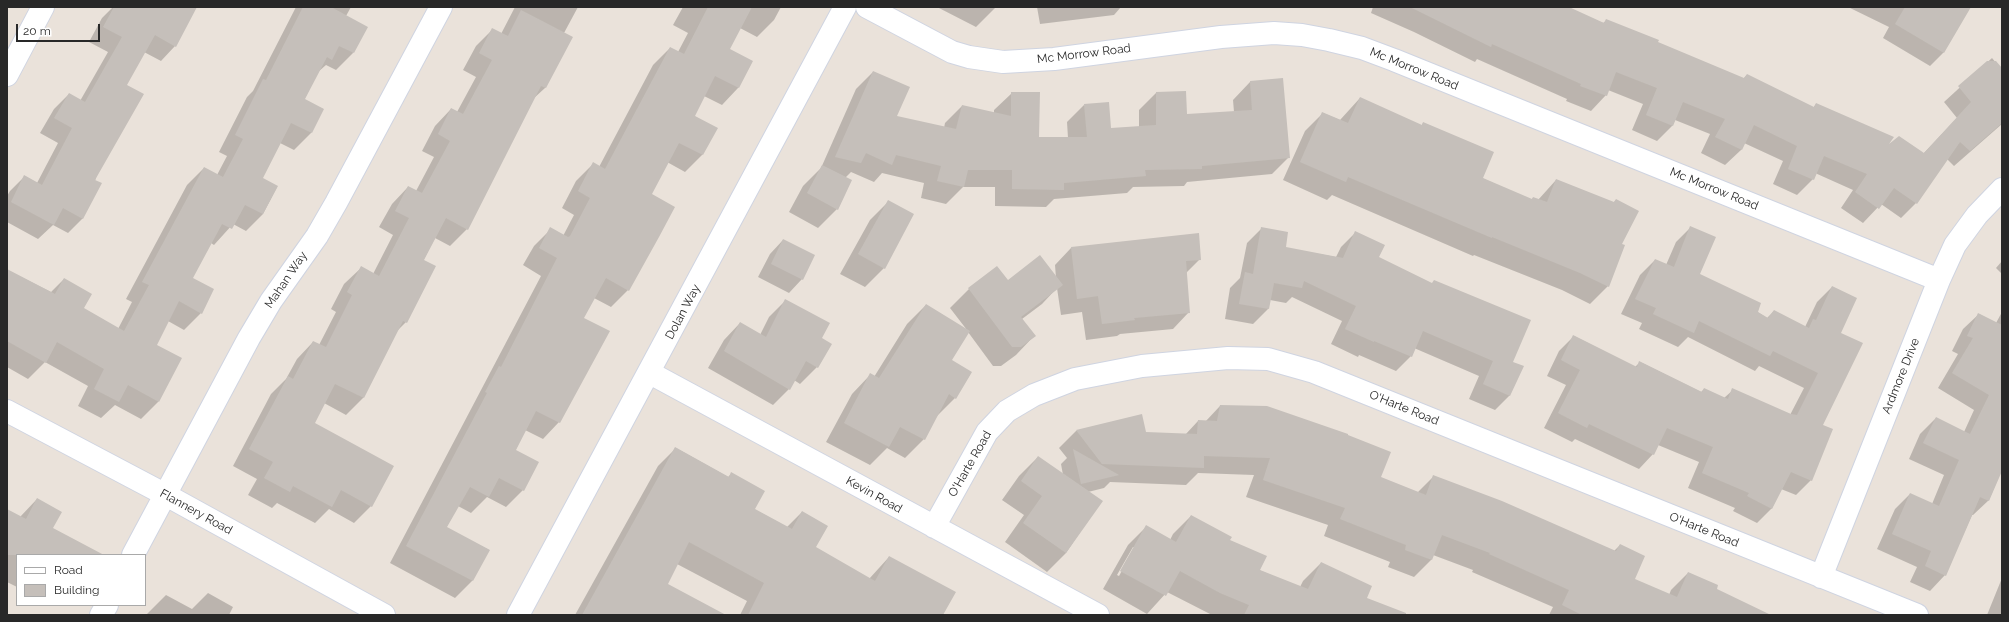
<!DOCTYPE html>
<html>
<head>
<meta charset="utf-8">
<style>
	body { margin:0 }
	#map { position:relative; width:2009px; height:622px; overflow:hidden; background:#eae2da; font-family:Raleway,sans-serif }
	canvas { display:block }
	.frame { position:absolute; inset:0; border:8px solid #282828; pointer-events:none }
	.legend { position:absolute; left:16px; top:554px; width:130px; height:52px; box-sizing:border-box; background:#fff; border:1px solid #a9a9a9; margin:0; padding:5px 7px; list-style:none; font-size:12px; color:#282828 }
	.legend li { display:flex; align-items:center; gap:8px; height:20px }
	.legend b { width:20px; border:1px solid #a9a9a9 }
	.scale { position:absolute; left:16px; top:24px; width:84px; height:18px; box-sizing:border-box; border:2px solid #282828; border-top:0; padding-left:5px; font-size:12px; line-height:14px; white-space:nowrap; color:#282828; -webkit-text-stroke:3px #fff; paint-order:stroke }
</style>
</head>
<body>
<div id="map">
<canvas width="2009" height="622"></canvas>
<div class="frame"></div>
<ul class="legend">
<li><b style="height:5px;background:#fff"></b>Road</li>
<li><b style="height:11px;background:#c5bfba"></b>Building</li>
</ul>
<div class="scale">20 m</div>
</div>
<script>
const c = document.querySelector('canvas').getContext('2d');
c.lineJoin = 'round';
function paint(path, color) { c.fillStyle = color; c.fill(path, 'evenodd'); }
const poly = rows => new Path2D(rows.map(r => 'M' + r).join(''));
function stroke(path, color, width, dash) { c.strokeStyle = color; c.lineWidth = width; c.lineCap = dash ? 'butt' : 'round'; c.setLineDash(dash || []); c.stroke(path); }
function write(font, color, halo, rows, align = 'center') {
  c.font = font + ' Raleway,sans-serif'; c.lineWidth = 3; c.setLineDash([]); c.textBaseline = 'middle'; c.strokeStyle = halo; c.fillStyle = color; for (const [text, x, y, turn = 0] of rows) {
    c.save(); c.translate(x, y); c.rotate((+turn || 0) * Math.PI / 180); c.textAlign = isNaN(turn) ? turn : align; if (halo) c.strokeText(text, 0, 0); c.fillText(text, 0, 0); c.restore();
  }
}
paint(poly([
	[113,7,184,7,175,46,161,61,144,52,126,85,83,218,68,233,53,225,38,239,7,222,7,196,10,191,25,176,37,183,58,143,40,133,54,109,69,94,80,101,108,52,89,42,102,18],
	[296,7,351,7,346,16,353,53,336,70,326,65,318,72,304,100,323,109,311,133,294,150,280,143,261,179,277,187,263,214,246,231,233,224,214,245,211,243,192,278,201,313,184,330,168,321,155,346,158,402,141,419,115,405,101,418,78,406,88,386,45,362,28,379,7,367,7,270,51,292,64,279,82,309,118,329,132,302,126,299,187,185,204,168,217,175,227,156,219,152,247,97,253,91],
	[515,7,578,7,564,33,571,37,545,88,533,99,467,229,450,246,435,238,423,261,406,322,397,331,363,398,346,415,324,403,314,423,371,506,354,523,329,509,315,523,277,503,272,508,248,495,257,479,233,466,271,394,286,379,297,359,313,342,319,345,336,312,331,309,344,284,361,268,373,274,393,235,379,227,392,204,408,187,416,191,434,157,422,151,435,126,451,109,457,112,476,77,463,70,476,46,493,29,501,34],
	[683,7,781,7,774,20,757,37,740,28,728,49,752,62,738,88,722,105,704,96,694,116,716,128,702,155,685,172,667,162,650,195,628,290,611,307,594,298,583,318,559,422,543,439,525,430,515,451,523,490,506,507,487,497,471,513,458,506,446,528,489,550,472,581,455,598,390,563,541,276,523,265,534,246,551,229,563,236,574,215,562,208,576,181,593,164,599,167,653,65,670,48,678,52,688,33,673,25],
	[937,7,996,7,976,27],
	[1037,7,1121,7,1114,15,1040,24],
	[1373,7,1566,7,1603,23,1606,21,1743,79,1747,75,1813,108,1816,104,1886,148,1923,154,1957,118,1944,102,1992,58,2002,70,2002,124,1954,166,1947,159,1916,203,1901,218,1881,204,1863,223,1841,208,1853,190,1815,173,1813,179,1797,195,1773,184,1783,161,1744,143,1741,150,1725,165,1701,153,1710,134,1675,120,1672,126,1657,141,1632,130,1643,104,1608,90,1606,95,1591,111,1566,101,1567,99,1477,59,1475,62,1414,32,1371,13],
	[1848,7,1970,7,1943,53,1930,66,1883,38,1889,27],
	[873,72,896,117,944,128,945,123,962,106,994,113,994,110,1012,93,1038,138,1068,138,1067,122,1084,105,1110,129,1139,127,1139,110,1156,93,1186,115,1234,112,1233,100,1250,82,1282,79,1289,157,1272,174,1187,182,1184,186,1133,187,1127,193,1054,199,1046,207,995,206,995,187,963,187,946,204,921,198,924,183,882,173,874,182,851,172,845,178,837,209,818,228,789,212,803,186,821,168,856,89],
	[1360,98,1421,126,1423,123,1482,178,1531,200,1533,198,1538,200,1556,180,1613,203,1616,200,1620,244,1624,246,1608,286,1590,304,1562,290,1474,255,1473,256,1332,195,1327,200,1283,180,1305,131,1323,113,1340,120],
	[889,201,884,268,865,287,840,274,870,220],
	[1691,227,1699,275,1767,318,1774,311,1805,327,1817,302,1832,287,1840,333,1811,480,1796,495,1781,489,1772,508,1757,523,1733,511,1735,508,1688,488,1699,462,1658,445,1653,454,1639,469,1575,439,1572,442,1544,428,1566,385,1547,376,1559,351,1574,336,1635,367,1640,362,1701,392,1704,389,1724,398,1733,390,1790,415,1804,388,1759,366,1755,371,1688,337,1678,347,1639,329,1642,323,1621,314,1640,275,1655,260,1666,265,1676,242],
	[1262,228,1285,248,1336,257,1341,247,1356,232,1378,258,1512,362,1510,395,1495,410,1469,399,1479,376,1414,348,1411,356,1396,371,1359,355,1358,357,1331,344,1342,321,1292,297,1286,303,1270,300,1268,309,1253,324,1225,319,1230,288,1240,278,1247,243],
	[1198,234,1200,259,1186,273,1189,312,1173,329,1120,334,1117,336,1086,340,1082,312,1061,315,1057,288,1042,304,1022,319,1034,336,1016,355,1001,366,993,366,968,332,951,360,971,373,955,398,935,418,924,439,905,458,887,448,870,465,826,442,852,394,870,375,874,377,907,324,926,305,967,330,950,308,969,289,997,267,1007,281,1056,278,1055,265,1071,248],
	[783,240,802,279,789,293,758,277,770,254],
	[2002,261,2002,274,1996,268],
	[785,301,821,339,830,344,817,367,800,384,794,380,789,389,773,405,708,368,724,340,740,323,760,335,769,317],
	[2002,312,2002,469,1989,500,1973,515,1972,515,1945,575,1930,591,1910,582,1917,567,1877,549,1895,509,1910,494,1932,504,1944,475,1909,459,1920,434,1936,418,1964,432,1974,410,1938,388,1958,354,1952,351,1963,329,1979,314,1996,323],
	[1220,406,1380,478,1417,493,1434,476,1614,551,1620,545,1633,579,1669,595,1671,590,1688,573,1751,615,1549,615,1553,607,1472,572,1473,570,1433,555,1431,560,1414,577,1388,567,1390,562,1324,536,1328,525,1246,497,1254,475,1198,473,1186,485,1110,482,1104,488,1088,492,1101,501,1066,553,1047,572,1005,542,1024,515,1002,500,1019,476,1038,457,1063,475,1061,464,1067,458,1059,448,1076,431,1141,415,1145,433,1185,435,1198,421,1205,422],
	[676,448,728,477,731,474,754,509,787,527,802,512,815,548,869,579,889,557,942,615,740,615,747,601,677,564,666,585,724,615,575,615,658,466],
	[37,499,52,529,78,555,17,555,17,587,7,582,7,510,20,517],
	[1191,516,1229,541,1259,570,1300,587,1303,581,1321,563,1365,599,1407,615,1212,615,1167,592,1147,614,1103,589,1128,545,1146,527,1170,540,1173,534],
	[1133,547,1135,547,1119,576,1117,575],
	[2002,578,2002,615,1987,615],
	[208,593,233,607,229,615,146,615,166,595,192,609]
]), '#0003');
paint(poly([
	[114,7,197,7,176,47,155,35,127,85,144,94,95,180,102,183,83,219,63,208,54,225,11,202,24,175,42,185,72,128,54,118,69,93,85,102,122,37,103,27],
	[303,7,331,7,368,27,354,53,339,46,332,60,327,57,305,99,324,109,312,133,291,123,263,178,278,186,263,214,245,205,232,229,222,224,193,278,214,289,202,314,179,301,157,345,182,358,159,402,128,385,119,402,94,389,104,369,57,342,46,363,7,341,7,269,55,294,64,278,92,294,84,308,124,331,149,285,142,282,204,167,223,177,243,139,235,135,263,79,266,80],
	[708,7,752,7,730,49,753,61,739,88,715,76,695,116,718,128,703,155,679,143,652,194,675,207,659,237,629,291,606,278,584,318,610,331,560,423,536,411,516,450,539,462,524,491,499,478,489,497,470,487,447,527,490,550,473,581,406,546,487,393,485,392,499,366,501,367,557,258,539,248,550,227,568,237,570,236,590,198,578,191,593,162,605,169,670,47,684,54],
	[1410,7,1569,7,1604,23,1606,19,1659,40,1658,42,1744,78,1747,74,1814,107,1816,103,1894,137,1889,144,1899,136,1924,153,1971,102,1958,86,1987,61,1996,61,2002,68,2002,123,1970,151,1960,142,1917,204,1894,188,1879,209,1855,192,1867,174,1824,156,1814,180,1788,169,1797,146,1754,125,1742,150,1715,137,1725,119,1683,102,1673,126,1646,115,1657,88,1616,72,1607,96,1580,86,1581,84,1492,44,1491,47],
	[1905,7,1971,7,1944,53,1895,24],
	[521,10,573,37,546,88,541,86,468,230,446,218,424,260,436,266,407,323,403,321,364,398,335,384,315,423,394,466,372,507,341,490,332,507,293,486,290,492,264,478,273,462,249,449,288,376,293,379,313,341,326,347,352,295,347,292,361,266,379,276,409,218,395,211,408,186,422,193,450,141,438,134,451,108,463,114,492,60,479,53,492,28,508,36],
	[873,71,910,87,897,116,956,129,962,105,1011,116,1011,92,1040,92,1039,137,1087,137,1084,104,1109,102,1111,128,1156,125,1156,92,1186,91,1187,114,1252,110,1250,81,1283,78,1290,158,1202,166,1202,169,1145,170,1146,176,1064,183,1064,190,1012,189,1012,170,968,170,964,187,937,181,941,166,896,155,892,165,866,153,861,163,835,157],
	[1360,97,1422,125,1423,122,1494,152,1483,178,1532,199,1533,197,1547,202,1556,179,1614,202,1616,199,1639,211,1622,244,1625,245,1609,287,1580,273,1492,237,1492,238,1348,177,1346,182,1300,162,1322,112,1348,123],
	[822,165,852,180,838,210,807,193],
	[888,200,914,214,885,269,858,254],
	[1690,226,1716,237,1700,274,1761,303,1758,312,1768,318,1774,310,1809,328,1813,319,1816,320,1832,286,1857,298,1841,333,1863,343,1823,425,1833,429,1812,481,1791,472,1772,509,1747,496,1749,493,1702,473,1713,447,1667,428,1654,455,1589,424,1587,428,1558,413,1580,370,1561,360,1573,335,1637,367,1639,361,1702,392,1704,388,1728,399,1732,388,1791,414,1797,415,1818,373,1773,351,1770,356,1699,321,1694,333,1653,314,1656,308,1635,299,1655,259,1674,267],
	[1261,227,1288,232,1286,247,1343,258,1355,231,1385,245,1379,257,1432,283,1434,280,1531,320,1513,362,1524,366,1510,396,1483,384,1493,361,1423,331,1412,357,1374,341,1374,342,1345,329,1356,306,1304,281,1302,288,1274,283,1269,309,1239,304,1245,272,1253,274],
	[1199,233,1201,260,1186,261,1190,313,1134,318,1135,320,1102,324,1098,296,1077,299,1071,247],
	[783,239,815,255,803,280,771,264],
	[1040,255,1063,285,1021,317,1036,336,1021,347,1012,347,968,288,997,266,1008,280],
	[785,299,830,323,822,338,832,344,818,368,806,361,790,390,724,351,740,322,766,337],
	[926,304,970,331,952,360,972,372,956,399,949,394,925,440,900,427,889,447,844,423,870,373,879,378],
	[1978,313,2002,325,2002,471,1989,501,1980,497,1946,576,1925,566,1931,551,1892,534,1910,493,1939,506,1959,460,1923,443,1936,417,1970,434,1989,395,1952,373,1973,338,1967,336],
	[1220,405,1267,406,1348,434,1348,435,1391,452,1381,477,1426,495,1433,475,1502,501,1616,551,1620,544,1645,556,1635,579,1677,597,1688,572,1718,585,1717,589,1771,615,1582,615,1562,605,1569,590,1489,554,1490,553,1442,535,1432,560,1405,550,1406,545,1340,519,1345,508,1263,480,1270,458,1204,456,1204,468,1102,464,1076,430,1142,414,1146,432,1197,434,1198,420,1217,421],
	[675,447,729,477,731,472,765,491,755,509,792,529,802,511,828,526,816,547,875,581,889,556,956,592,943,615,748,615,764,583,689,542,668,584,726,615,582,615],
	[1073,449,1119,475,1081,484],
	[1038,456,1103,501,1066,553,1023,523,1042,496,1021,481],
	[37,498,62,512,53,528,104,555,7,555,7,509,26,519],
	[1191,515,1232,537,1230,540,1267,556,1260,570,1308,589,1321,562,1372,586,1367,598,1406,613,1406,615,1244,615,1249,605,1220,593,1180,571,1166,596,1120,571,1146,525,1176,542]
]), '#c5bfba');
const minor = poly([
	[867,7,952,52,969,57,1003,62,1054,59,1221,37,1274,33,1302,35,1329,40,1362,48,1394,60,1939,280],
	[7,75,43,7],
	[650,373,1098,615],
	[7,411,166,495,384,615],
	[934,527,987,432,1007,411,1034,395,1075,379,1142,366,1228,358,1268,359,1314,372,1917,615],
	[133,555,249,338,271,301,317,236,336,203,441,7],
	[1821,577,1939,280,1955,245,1977,215,2002,189],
	[101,615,107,605],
	[518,615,845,7]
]);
stroke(minor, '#cfd4e1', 24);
stroke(minor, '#fff', 22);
write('12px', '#282828', '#fff', [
	["Mc Morrow Road",1084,54,-7],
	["Mc Morrow Road",1414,69,22],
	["Mc Morrow Road",1714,189,22],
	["Mahan Way",286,280,-56],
	["Dolan Way",683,312,-62],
	["Ardmore Drive",1901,376,-68],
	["O'Harte Road",1404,408,22],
	["O'Harte Road",970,464,-60],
	["Kevin Road",874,495,29],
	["Flannery Road",196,512,29],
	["O'Harte Road",1704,530,22]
]);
</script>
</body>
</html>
